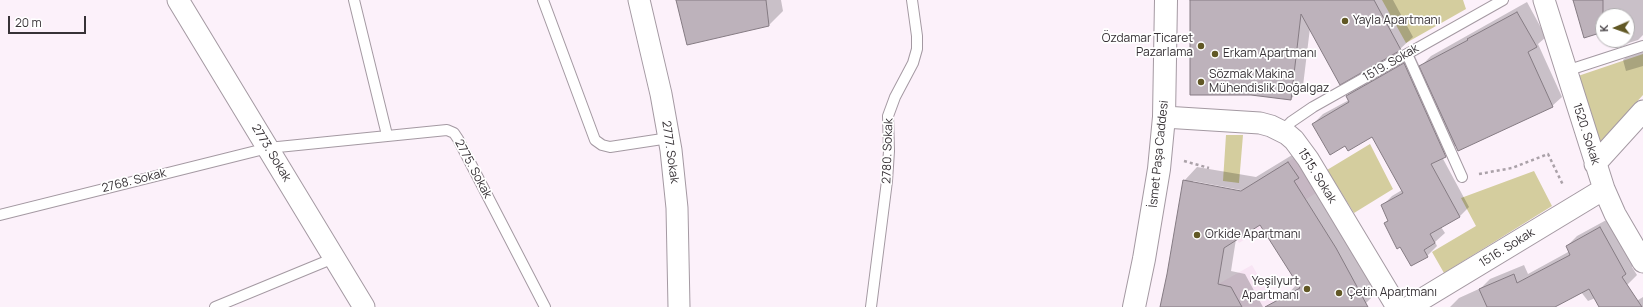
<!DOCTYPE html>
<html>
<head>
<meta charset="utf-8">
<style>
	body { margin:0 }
	#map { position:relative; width:1643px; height:307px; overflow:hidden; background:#fcf1fa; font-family:Manrope,sans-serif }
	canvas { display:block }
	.north { position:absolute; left:1595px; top:8px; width:40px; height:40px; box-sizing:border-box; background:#fff; border:1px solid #afadaf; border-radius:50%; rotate:268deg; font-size:11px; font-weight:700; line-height:16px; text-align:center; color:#373236 }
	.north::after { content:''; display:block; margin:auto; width:14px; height:18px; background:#615825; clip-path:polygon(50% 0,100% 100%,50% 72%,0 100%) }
	.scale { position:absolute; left:8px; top:16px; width:78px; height:18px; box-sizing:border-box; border:2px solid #373236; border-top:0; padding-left:5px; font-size:12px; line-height:14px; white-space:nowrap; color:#373236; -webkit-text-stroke:3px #fff; paint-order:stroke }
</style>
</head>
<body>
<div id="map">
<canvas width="1643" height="307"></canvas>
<div class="north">K</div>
<div class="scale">20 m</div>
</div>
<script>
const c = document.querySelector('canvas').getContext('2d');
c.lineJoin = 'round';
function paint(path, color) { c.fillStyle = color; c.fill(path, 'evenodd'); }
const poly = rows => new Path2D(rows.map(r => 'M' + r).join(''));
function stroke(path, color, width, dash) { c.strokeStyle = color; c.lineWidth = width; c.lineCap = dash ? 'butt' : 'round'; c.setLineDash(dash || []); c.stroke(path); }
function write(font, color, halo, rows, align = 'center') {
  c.font = font + ' Manrope,sans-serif'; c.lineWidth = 3.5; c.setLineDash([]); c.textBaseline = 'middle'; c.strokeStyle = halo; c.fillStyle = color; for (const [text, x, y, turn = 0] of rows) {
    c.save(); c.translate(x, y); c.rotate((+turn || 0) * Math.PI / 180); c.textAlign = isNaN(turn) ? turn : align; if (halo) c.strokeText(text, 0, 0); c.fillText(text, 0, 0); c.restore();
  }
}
paint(poly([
	[1294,158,1316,193,1239,243,1233,233,1239,192],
	[1252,265,1276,307,1160,307,1167,274,1218,284]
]), '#f8e5f4');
paint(poly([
	[1382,0,1463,0,1466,9,1406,43],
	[1643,54,1643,95,1600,142,1578,76],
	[1226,135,1243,135,1239,183,1223,181],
	[1370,144,1393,189,1354,213,1327,170],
	[1534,171,1552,206,1444,273,1432,252,1476,226,1461,198]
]), '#d4cd9e');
paint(poly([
	[677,0,781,0,783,11,769,25],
	[1191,0,1393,0,1413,37,1400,49,1310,28,1303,86,1291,99],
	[1574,0,1643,0,1643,35,1638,40,1619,46,1617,40,1627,40,1627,16,1603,16,1603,31],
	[1527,2,1546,37,1538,44,1562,97,1552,106,1456,145,1442,157,1469,207,1459,217,1441,227,1445,233,1435,242,1437,246,1427,256,1401,245,1385,223,1389,219,1382,206,1392,196,1402,190,1372,135,1345,144,1313,124,1323,114,1349,100,1347,96,1357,86,1414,54,1420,67,1431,56],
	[1643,50,1643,66,1626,71,1623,60,1628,55],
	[1302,149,1380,289,1366,303,1359,307,1290,307,1285,297,1298,283,1260,223,1236,239,1231,271,1245,274,1263,307,1161,307,1168,275,1184,181,1197,167,1256,177],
	[1193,181,1246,191,1246,193,1193,183],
	[1610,218,1635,264,1632,267,1637,275,1627,285,1588,301,1581,292,1553,307,1450,307,1459,298,1481,288,1490,279,1524,265,1528,274,1570,251,1567,246,1577,236],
	[1643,297,1643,307,1627,307]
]), '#0003');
const building = poly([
	[676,0,766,0,769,26,687,45,676,0],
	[1190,0,1374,0,1401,50,1340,85,1301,14,1291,100,1251,95,1190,95,1190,0],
	[1573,0,1603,0,1603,32,1584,38,1573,0],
	[1517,12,1537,47,1528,52,1553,107,1458,151,1419,66,1468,40,1467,39,1517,12],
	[1404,63,1446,157,1431,164,1460,217,1430,234,1435,243,1424,250,1428,257,1411,266,1400,247,1397,249,1384,223,1388,221,1381,205,1403,193,1372,137,1348,151,1345,146,1330,155,1312,124,1349,102,1346,96,1404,63],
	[1288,162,1299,178,1294,181,1336,248,1368,307,1265,307,1300,288,1260,225,1224,248,1218,284,1231,287,1242,307,1160,307,1167,274,1183,180,1241,191,1288,162],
	[1600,227,1626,274,1622,277,1642,307,1599,307,1589,289,1555,307,1487,307,1479,289,1514,274,1517,283,1570,255,1566,246,1600,227]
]);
paint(building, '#bdb2bb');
stroke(building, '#857b83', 1);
const lane = poly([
	[354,0,387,135],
	[543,0,595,140,602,145,610,147,669,138],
	[1407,54,1462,177],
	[1566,71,1643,46],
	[1282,131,1291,122,1313,107,1503,0],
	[0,215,268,148,447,130,454,133,458,139,545,307],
	[215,307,334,258],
	[871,307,887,181,889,151,888,116,895,97,913,63,917,49,917,36,912,0]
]);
const street = poly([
	[178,0,364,307],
	[639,0,661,94,671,150,677,208,679,307],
	[1544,0,1604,189,1615,214,1643,262],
	[1164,117,1260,123,1271,126,1287,134,1294,140,1308,159,1397,307],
	[1595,164,1643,111],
	[1409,307,1604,189]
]);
const secondary = poly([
	[1134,307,1144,259,1159,169,1164,117,1166,0]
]);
stroke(lane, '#a499a2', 12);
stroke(street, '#a499a2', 23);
stroke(secondary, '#a499a2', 24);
stroke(poly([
	[1184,161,1209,168],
	[1479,174,1512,168,1548,154,1563,185]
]), '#aaa1a8', 2.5, [3, 3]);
stroke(lane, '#fff', 10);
stroke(street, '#fff', 21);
stroke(secondary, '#fff', 22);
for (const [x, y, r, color] of [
	[1345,21,4,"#615825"],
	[1201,46,4,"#615825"],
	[1215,54,4,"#615825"],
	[1201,82,4,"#615825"],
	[1197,235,4,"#615825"],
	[1307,289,4,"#615825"],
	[1339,293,4,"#615825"]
]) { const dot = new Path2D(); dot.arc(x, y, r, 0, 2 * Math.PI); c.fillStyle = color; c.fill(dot); stroke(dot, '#fff', 1.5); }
write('12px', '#373236', '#fff', [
	["Yayla Apartmanı",1353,21],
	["Özdamar Ticaret",1193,39,"right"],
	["Pazarlama",1193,53,"right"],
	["Erkam Apartmanı",1223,54],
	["Sözmak Makina",1209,75],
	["Mühendislik Doğalgaz",1209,89],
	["Orkide Apartmanı",1205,235],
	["Yeşilyurt",1299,282,"right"],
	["Apartmanı",1299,296,"right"],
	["Çetin Apartmanı",1347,293]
], 'left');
write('12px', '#373236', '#fff', [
	["1519. Sokak",1391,63,-30],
	["1520. Sokak",1586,134,72],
	["2780. Sokak",888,151,-88],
	["2777. Sokak",670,152,82],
	["2773. Sokak",271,153,59],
	["İsmet Paşa Caddesi",1159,154,-84],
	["2775. Sokak",473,169,62],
	["1515. Sokak",1317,176,58],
	["2768. Sokak",134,181,-14],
	["1516. Sokak",1507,248,-32]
]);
</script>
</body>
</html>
